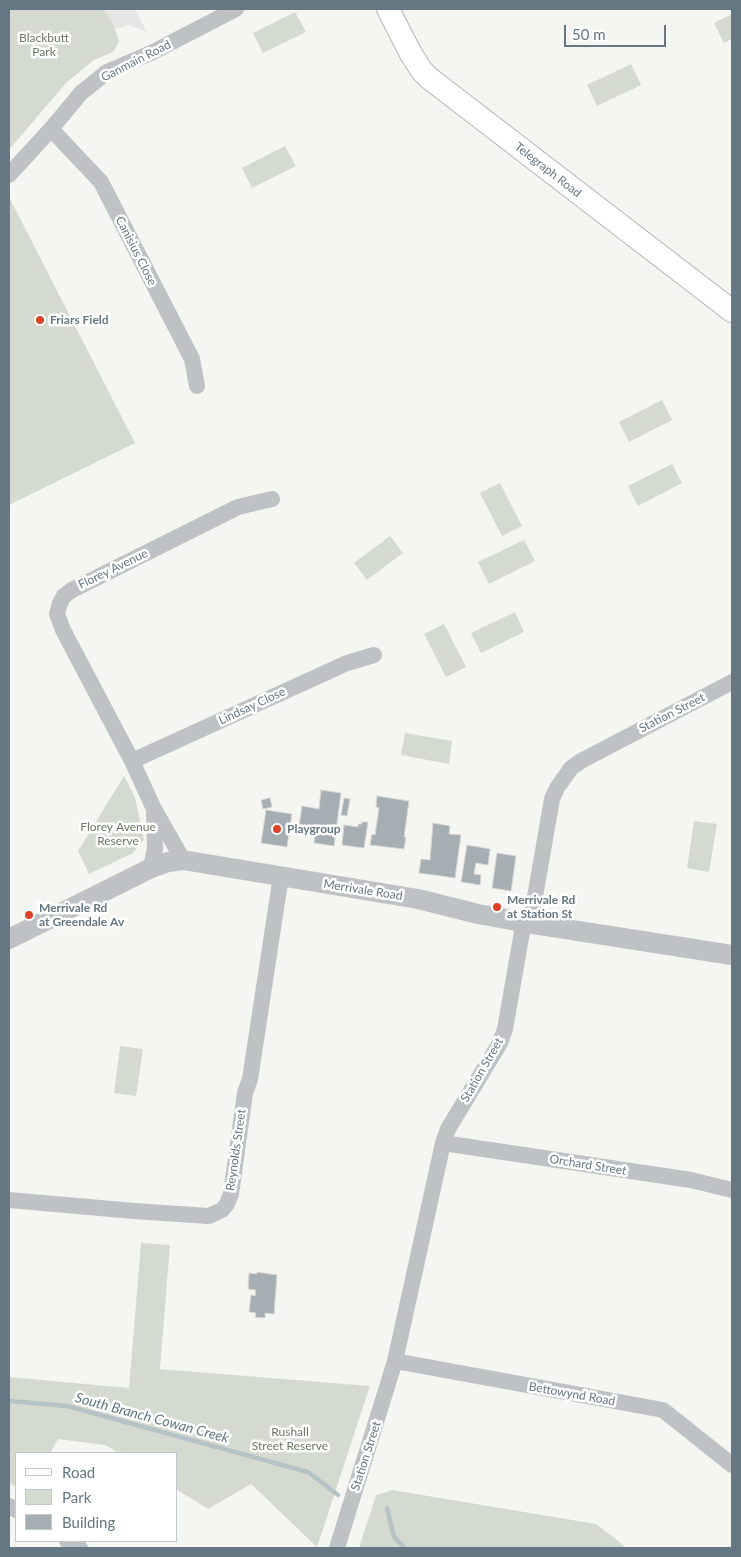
<!DOCTYPE html>
<html>
<head>
<meta charset="utf-8">
<style>
	body { margin:0 }
	#map { position:relative; width:741px; height:1557px; overflow:hidden; background:#f5f5f1; font-family:Lato,sans-serif }
	canvas { display:block }
	.frame { position:absolute; inset:0; border:10px solid #657782; pointer-events:none }
	.legend { position:absolute; left:15px; top:1452px; width:162px; height:90px; box-sizing:border-box; background:#fff; border:1px solid #c1c9cd; margin:0; padding:6px 9px; list-style:none; font-size:15px; color:#657782 }
	.legend li { display:flex; align-items:center; gap:10px; height:25px }
	.legend b { width:25px; border:1px solid #c1c9cd }
	.scale { position:absolute; left:564px; top:25px; width:102px; height:22px; box-sizing:border-box; border:2px solid #657782; border-top:0; padding-left:6px; font-size:15px; line-height:18px; white-space:nowrap; color:#657782; -webkit-text-stroke:4px #fff; paint-order:stroke }
</style>
</head>
<body>
<div id="map">
<canvas width="741" height="1557"></canvas>
<div class="frame"></div>
<ul class="legend">
<li><b style="height:6px;background:#fff"></b>Road</li>
<li><b style="height:14px;background:#d5dad1"></b>Park</li>
<li><b style="height:14px;background:#a5aeb3"></b>Building</li>
</ul>
<div class="scale">50 m</div>
</div>
<script>
const c = document.querySelector('canvas').getContext('2d');
c.lineJoin = 'round';
function paint(path, color) { c.fillStyle = color; c.fill(path, 'evenodd'); }
const poly = rows => new Path2D(rows.map(r => 'M' + r).join(''));
function stroke(path, color, width, dash) { c.strokeStyle = color; c.lineWidth = width; c.lineCap = dash ? 'butt' : 'round'; c.setLineDash(dash || []); c.stroke(path); }
function write(font, color, halo, rows, align = 'center') {
  c.font = font + ' Lato,sans-serif'; c.lineWidth = 5; c.setLineDash([]); c.textBaseline = 'middle'; c.strokeStyle = halo; c.fillStyle = color; for (const [text, x, y, turn = 0] of rows) {
    c.save(); c.translate(x, y); c.rotate((+turn || 0) * Math.PI / 180); c.textAlign = isNaN(turn) ? turn : align; if (halo) c.strokeText(text, 0, 0); c.fillText(text, 0, 0); c.restore();
  }
}
paint(poly([
	[104,9,135,9,147,32,129,25,115,29,105,36,108,18]
]), '#e6e6e5');
paint(poly([
	[9,9,104,9,115,29,119,42,113,52,94,60,66,83,9,150],
	[295,12,306,32,263,53,253,33],
	[732,14,732,39,724,43,714,23],
	[631,64,641,85,597,106,587,85],
	[285,146,296,166,252,188,242,168],
	[9,197,135,443,9,505],
	[662,400,672,420,629,442,619,422],
	[672,464,682,483,638,506,628,486],
	[500,483,522,526,502,536,480,493],
	[390,536,403,553,367,580,354,563],
	[524,540,535,561,489,584,478,562],
	[515,612,524,632,481,653,471,633],
	[444,624,466,667,446,677,424,634],
	[405,733,452,741,449,764,401,755],
	[124,776,135,797,144,840,133,853,89,874,78,851],
	[694,821,717,824,709,872,687,868],
	[120,1046,143,1049,136,1096,114,1093],
	[141,1243,170,1245,160,1369,370,1386,317,1547,251,1484,208,1509,176,1489,176,1453,119,1453,105,1445,58,1439,50,1453,16,1453,16,1487,9,1483,9,1377,129,1388],
	[392,1490,596,1524,627,1548,359,1548,376,1495]
]), '#d5dad1');
stroke(poly([
	[9,1401,67,1406,308,1472,338,1495],
	[387,1508,394,1537,405,1548]
]), '#b5c3c6', 4.5);
const building = poly([
	[321,790,341,793,334,846,314,843,316,828,299,826,302,806,319,809,321,790],
	[377,796,409,801,404,837,406,837,404,849,370,845,372,834,375,835,379,808,376,807,377,796],
	[270,798,272,807,263,809,261,800,270,798],
	[344,798,350,799,347,816,341,815,344,798],
	[266,810,292,814,287,847,261,843,266,810],
	[362,822,368,822,364,848,342,845,344,825,358,827,358,824,362,824,362,822],
	[433,823,450,826,449,834,461,835,455,878,419,873,421,859,430,860,433,823],
	[467,845,490,849,488,865,476,863,474,874,481,875,480,885,461,882,467,845],
	[497,853,516,856,511,891,492,888,497,853],
	[257,1272,277,1275,274,1314,265,1313,265,1318,255,1317,256,1313,249,1312,251,1295,255,1296,256,1290,248,1289,249,1273,257,1274,257,1272]
]);
paint(building, '#a5aeb3');
stroke(building, '#d6d6d4', 1);
const secondary = poly([
	[388,9,411,54,422,71,429,78,732,311]
]);
stroke(secondary, '#b0b6ba', 24);
stroke(poly([
	[51,129,101,182,192,359,197,386],
	[9,175,51,129,81,93,107,72,151,53,236,9],
	[132,761,347,663,374,655],
	[183,860,154,809,132,761,63,630,57,614,60,603,64,596,72,590,238,507,272,499],
	[151,868,155,849,154,813],
	[443,1143,691,1180,732,1190],
	[9,1200,134,1211,209,1216,222,1210,227,1204,231,1194,245,1093,250,1079,281,876],
	[395,1361,663,1410,732,1465],
	[9,1506,16,1510],
	[67,1541,80,1548],
	[337,1548,395,1361,443,1143,448,1129,500,1043,505,1029,522,932,532,914,552,799,557,788,571,768,581,761,732,682]
]), '#bec2c5', 16);
stroke(poly([
	[9,939,151,868,168,862,183,860,418,899,478,914,527,923,732,955]
]), '#bec2c5', 20);
stroke(secondary, '#fff', 22);
for (const [x, y, r, color] of [
	[40,320,5,"#df4327"],
	[277,829,5,"#df4327"],
	[497,907,5,"#df4327"],
	[29,915,5,"#df4327"]
]) { const dot = new Path2D(); dot.arc(x, y, r, 0, 2 * Math.PI); c.fillStyle = color; c.fill(dot); stroke(dot, '#fff', 2); }
write('12px', '#6a7963', '#fff', [
	["Blackbutt",44,38],
	["Park",44,52],
	["Florey Avenue",118,827],
	["Reserve",118,841],
	["Rushall",290,1432],
	["Street Reserve",290,1446]
]);
write('12px', '#657782', '#fff', [
	["Ganmain Road",136,61,-27],
	["Telegraph Road",548,170,38],
	["Canisius Close",136,251,63],
	["Florey Avenue",113,569,-26],
	["Lindsay Close",252,706,-25],
	["Station Street",672,713,-27],
	["Merrivale Road",363,890,9],
	["Station Street",482,1070,-60],
	["Reynolds Street",236,1150,-82],
	["Orchard Street",588,1165,9],
	["Bettowynd Road",572,1394,10],
	["Station Street",366,1456,-72]
]);
write('bold 12px', '#657782', '#fff', [
	["Friars Field",50,320],
	["Playgroup",287,829],
	["Merrivale Rd",507,900],
	["at Station St",507,914],
	["Merrivale Rd",39,908],
	["at Greendale Av",39,922]
], 'left');
write('italic 14px', '#60797f', '#fff', [
	["South Branch Cowan Creek",152,1418,15]
]);
</script>
</body>
</html>
